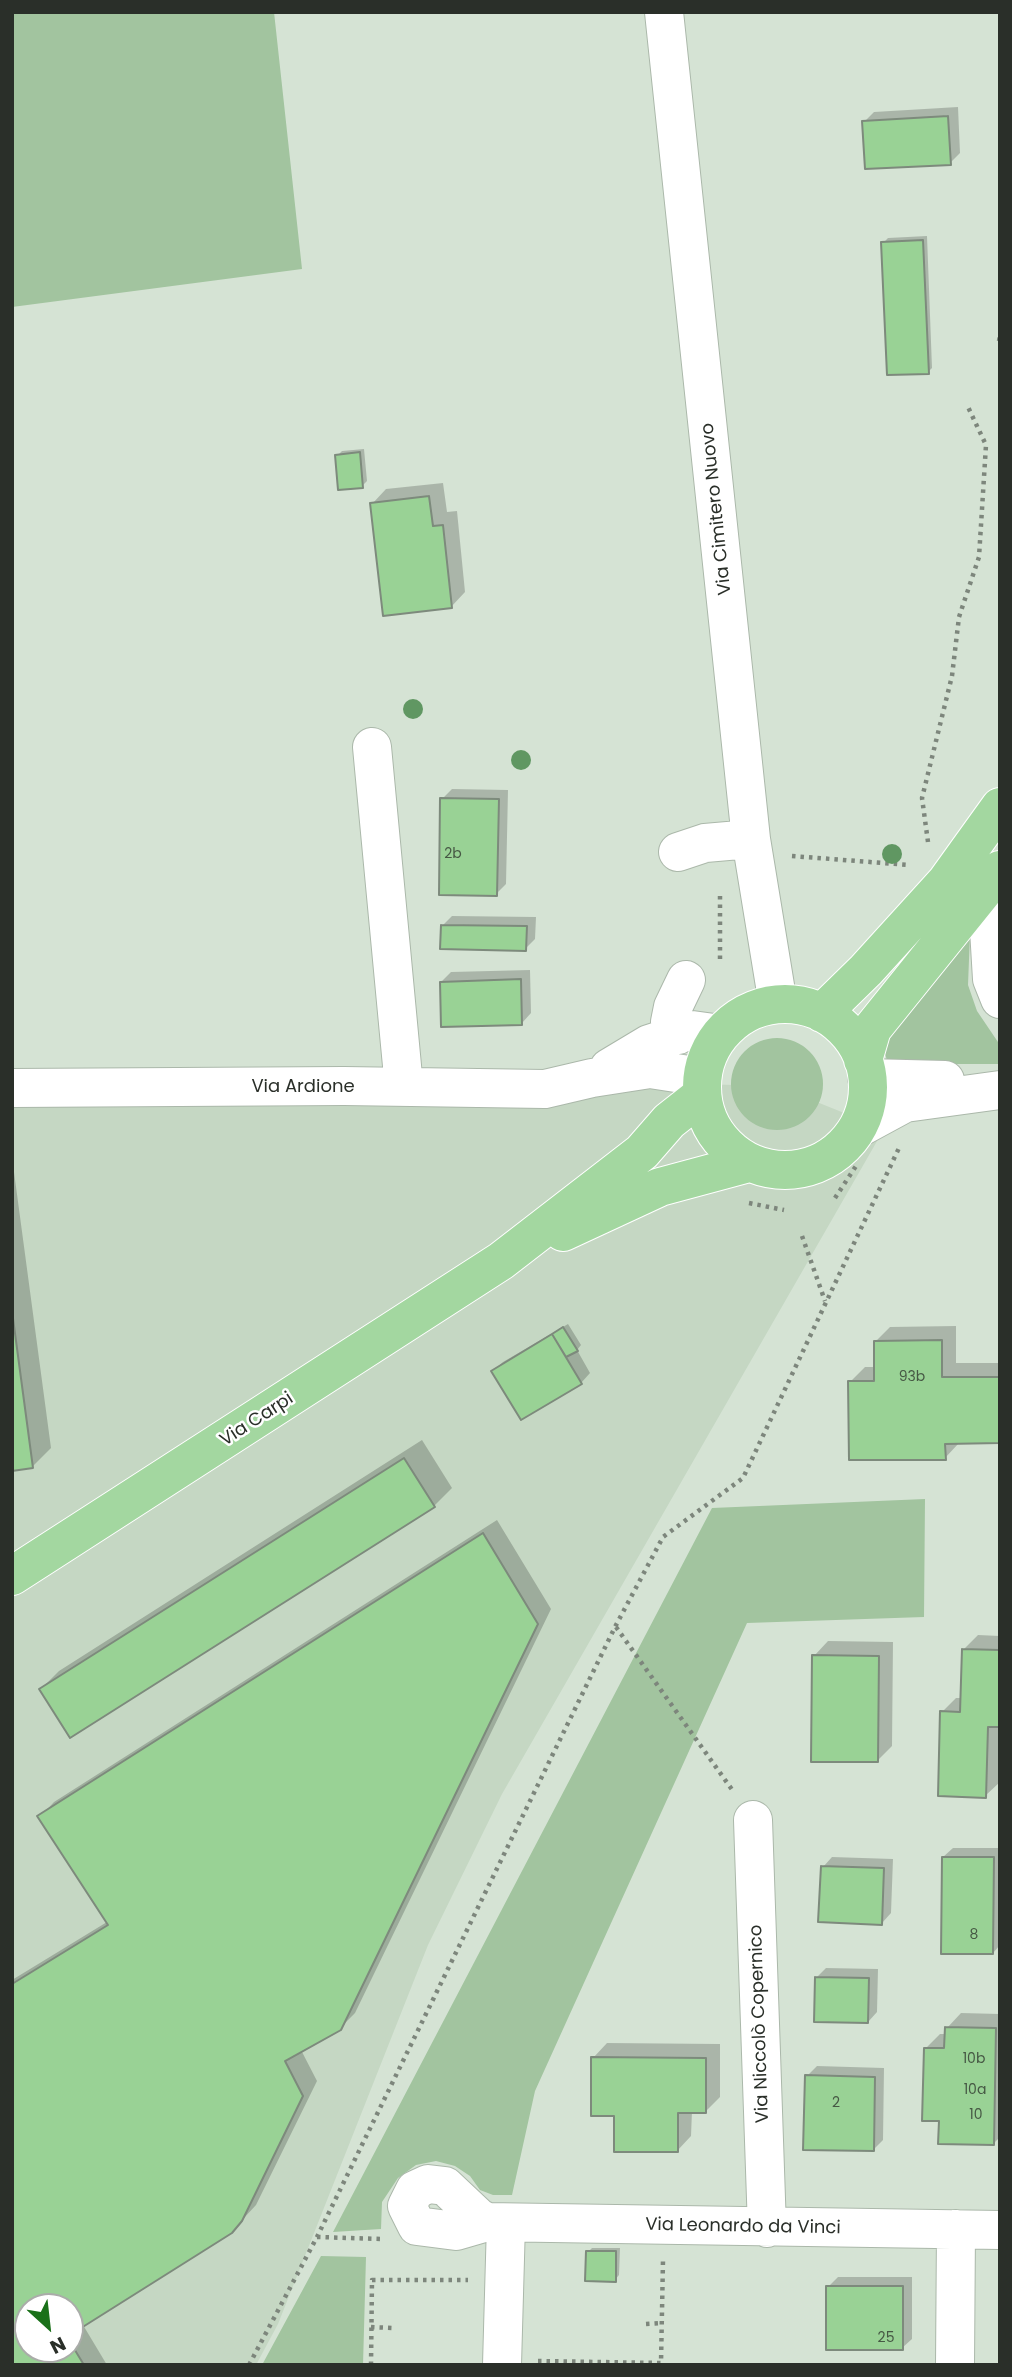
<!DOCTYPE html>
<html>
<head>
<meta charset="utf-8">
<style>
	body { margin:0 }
	#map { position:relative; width:1012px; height:2377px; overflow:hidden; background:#d5e3d4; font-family:Poppins,sans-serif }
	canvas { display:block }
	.frame { position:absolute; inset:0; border:14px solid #2a2f29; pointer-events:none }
	.north { position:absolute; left:14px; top:2293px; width:70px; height:70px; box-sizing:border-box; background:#fff; border:2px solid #aaaca9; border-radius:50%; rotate:153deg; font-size:19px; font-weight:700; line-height:28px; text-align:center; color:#2a2f29 }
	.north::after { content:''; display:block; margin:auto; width:24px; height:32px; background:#1a7019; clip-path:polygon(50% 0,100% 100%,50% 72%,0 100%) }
</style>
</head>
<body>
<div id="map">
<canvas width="1012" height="2377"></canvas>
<div class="frame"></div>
<div class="north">N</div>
</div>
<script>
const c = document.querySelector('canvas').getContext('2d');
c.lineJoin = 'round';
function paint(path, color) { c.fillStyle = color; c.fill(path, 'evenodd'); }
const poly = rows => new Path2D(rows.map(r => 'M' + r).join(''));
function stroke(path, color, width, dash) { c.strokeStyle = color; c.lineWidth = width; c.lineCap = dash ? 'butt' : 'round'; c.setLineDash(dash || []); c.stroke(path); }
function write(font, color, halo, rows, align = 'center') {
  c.font = font + ' Poppins,sans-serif'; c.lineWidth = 5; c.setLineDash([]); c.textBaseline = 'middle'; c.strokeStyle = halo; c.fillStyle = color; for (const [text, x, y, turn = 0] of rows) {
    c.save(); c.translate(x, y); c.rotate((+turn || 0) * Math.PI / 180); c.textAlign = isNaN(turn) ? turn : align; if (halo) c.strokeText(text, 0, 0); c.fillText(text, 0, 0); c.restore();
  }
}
paint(poly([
	[404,1077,777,1086,884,1129,502,1794,428,1945,278,2324,256,2365,12,2365,12,1078],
	[28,2307,70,2307,70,2349,28,2349]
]), '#c5d7c3');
paint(poly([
	[12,12,274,12,302,269,12,307],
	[970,934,968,985,977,1011,1000,1045,1000,1064,901,1064,887,1060,885,1054,890,1032],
	'731 1084a46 46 0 1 1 92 0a46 46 0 1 1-92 0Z',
	[925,1499,924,1617,747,1623,535,2091,512,2195,493,2195,480,2190,470,2176,455,2166,436,2161,416,2165,398,2178,382,2202,381,2229,333,2232,712,1508],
	[321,2256,366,2257,363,2365,262,2365]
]), '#a2c49f');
paint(poly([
	[958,107,960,153,950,163,864,122,874,112],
	[927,236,932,368,928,372,883,243,888,238],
	[364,449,367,481,362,486,337,456,342,451],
	[443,483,447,512,457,511,465,592,451,607,372,504,386,489],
	[452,789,508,790,506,884,496,894,442,799],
	[452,916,536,917,535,939,525,949,442,926],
	[530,970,531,1013,522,1023,441,982,451,972],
	[12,1157,51,1448,32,1467,12,1469],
	[568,1324,581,1345,577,1350,590,1373,581,1383,493,1371,503,1362],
	[956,1326,956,1363,1000,1363,1000,1442,959,1443,945,1458,850,1382,865,1367,876,1367,876,1341,890,1327],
	[422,1440,452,1488,434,1506,41,1689,59,1671],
	[497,1520,551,1609,355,2013,340,2028,301,2050,317,2081,256,2205,231,2232,83,2325,107,2365,12,2365,12,1980,107,1922,40,1817,54,1802],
	[28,2307,70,2307,70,2349,28,2349],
	[978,1635,1000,1636,1000,1782,985,1796,942,1712,956,1698,962,1698,964,1649],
	[828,1641,893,1642,892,1746,877,1761,814,1656],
	[953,1848,1000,1848,1000,1945,993,1953,943,1857],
	[832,1857,893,1859,891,1913,882,1923,823,1867],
	[826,1968,878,1969,877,2012,868,2022,817,1977],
	[961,2013,1000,2014,1000,2137,993,2144,941,2120,925,2049,940,2034,946,2034,947,2028],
	[607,2043,720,2044,720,2097,705,2112,692,2111,691,2136,677,2151,616,2114,593,2058],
	[817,2066,884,2068,883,2140,873,2150,807,2076],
	[592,2248,620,2248,619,2275,615,2280,588,2252],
	[838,2277,912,2277,912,2339,902,2348,828,2287]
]), '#0003');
const building = poly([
	[948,116,951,165,865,169,862,121,948,116],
	[923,240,929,374,887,375,881,242,923,240],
	[360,452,363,488,338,490,335,455,360,452],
	[429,496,433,526,443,525,452,608,383,616,370,503,429,496],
	[440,798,499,799,497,896,439,895,440,798],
	[441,925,527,926,526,951,440,949,441,925],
	[521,979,522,1025,441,1027,440,982,521,979],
	[12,1311,33,1468,12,1471,12,1311],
	[563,1327,578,1351,566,1357,552,1334,563,1327],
	[552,1334,582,1384,521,1420,491,1371,552,1334],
	[942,1340,942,1377,1000,1377,1000,1443,945,1444,946,1460,849,1460,848,1381,874,1381,874,1341,942,1340],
	[404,1458,435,1507,70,1738,39,1689,404,1458],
	[483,1533,538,1624,341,2030,285,2061,303,2096,242,2221,232,2233,70,2335,70,2307,28,2307,28,2349,70,2349,70,2342,84,2365,12,2365,12,1984,108,1925,37,1816,483,1533],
	[962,1649,1000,1650,1000,1727,988,1727,986,1798,938,1796,940,1711,960,1712,962,1649],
	[812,1655,879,1656,878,1762,811,1762,812,1655],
	[942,1857,994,1857,993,1954,941,1954,942,1857],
	[821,1866,884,1868,882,1925,818,1922,821,1866],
	[815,1977,869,1978,868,2023,814,2022,815,1977],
	[945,2027,996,2028,994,2145,938,2144,939,2121,922,2121,924,2048,944,2048,945,2027],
	[591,2057,706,2058,706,2113,678,2113,678,2152,614,2152,614,2116,591,2116,591,2057],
	[805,2075,875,2077,874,2151,803,2150,805,2075],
	[586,2251,616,2251,616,2282,585,2281,586,2251],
	[826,2286,903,2286,903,2350,826,2350,826,2286]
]);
paint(building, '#99d295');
stroke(building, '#7d8a7c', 2);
const minor = poly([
	[664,12,751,839,778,1004],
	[372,747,404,1087],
	[678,852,705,843,751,839],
	[992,881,989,929,992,979,1000,999],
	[678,1035,670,1022,673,1007,686,980],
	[609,1068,649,1044,692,1030,721,1034],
	[867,1078,945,1080],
	[12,1088,344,1086,545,1089,592,1078,650,1069,702,1077],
	[857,1129,905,1103,1000,1090],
	[753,1820,767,2228],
	[487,2222,479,2218,445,2186,428,2184,415,2190,407,2206,417,2226,456,2231,487,2222,1000,2230],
	[502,2365,506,2223],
	[955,2365,956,2229]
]);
const major = poly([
	'702 1087a83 83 0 1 1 166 0a83 83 0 1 1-166 0Z',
	[822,1013,866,970,946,882,1000,807],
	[863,1060,872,1029,1000,870],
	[563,1232,660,1187,749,1163],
	[12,1576,501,1261,642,1152,669,1121,702,1095]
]);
stroke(minor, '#abb8aa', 40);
stroke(major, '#fff', 40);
stroke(poly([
	[999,341,1000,335],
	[928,842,922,798,952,676,959,617,979,557,986,445,968,407],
	[792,856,909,865],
	[720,896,720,964],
	[835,1198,856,1166],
	[749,1203,784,1210],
	[802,1236,825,1301],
	[616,1627,733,1791],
	[317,2237,382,2239],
	[646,2324,662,2323],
	[371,2327,392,2328],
	[538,2361,661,2363,663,2260],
	[249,2365,317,2237,615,1627,663,1537,743,1478,899,1148],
	[371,2365,372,2280,468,2280]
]), '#7d867c', 4.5, [3.5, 5]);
stroke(minor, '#fff', 38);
stroke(major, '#a3d7a0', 38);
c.fillStyle = '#609762';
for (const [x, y] of [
	[413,709],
	[521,760],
	[892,854]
]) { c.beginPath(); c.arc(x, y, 10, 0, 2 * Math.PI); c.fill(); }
write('14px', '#465844', null, [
	["2b",453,854],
	["93b",912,1377],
	["8",974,1935],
	["10b",974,2059],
	["10a",975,2090],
	["2",836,2103],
	["10",976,2115],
	["25",886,2338]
]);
write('18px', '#2a2f29', '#fff', [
	["Via Cimitero Nuovo",717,509,-96],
	["Via Ardione",303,1087],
	["Via Carpi",257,1420,-33],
	["Via Niccolò Copernico",760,2024,-92],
	["Via Leonardo da Vinci",743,2227,1]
]);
</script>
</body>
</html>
